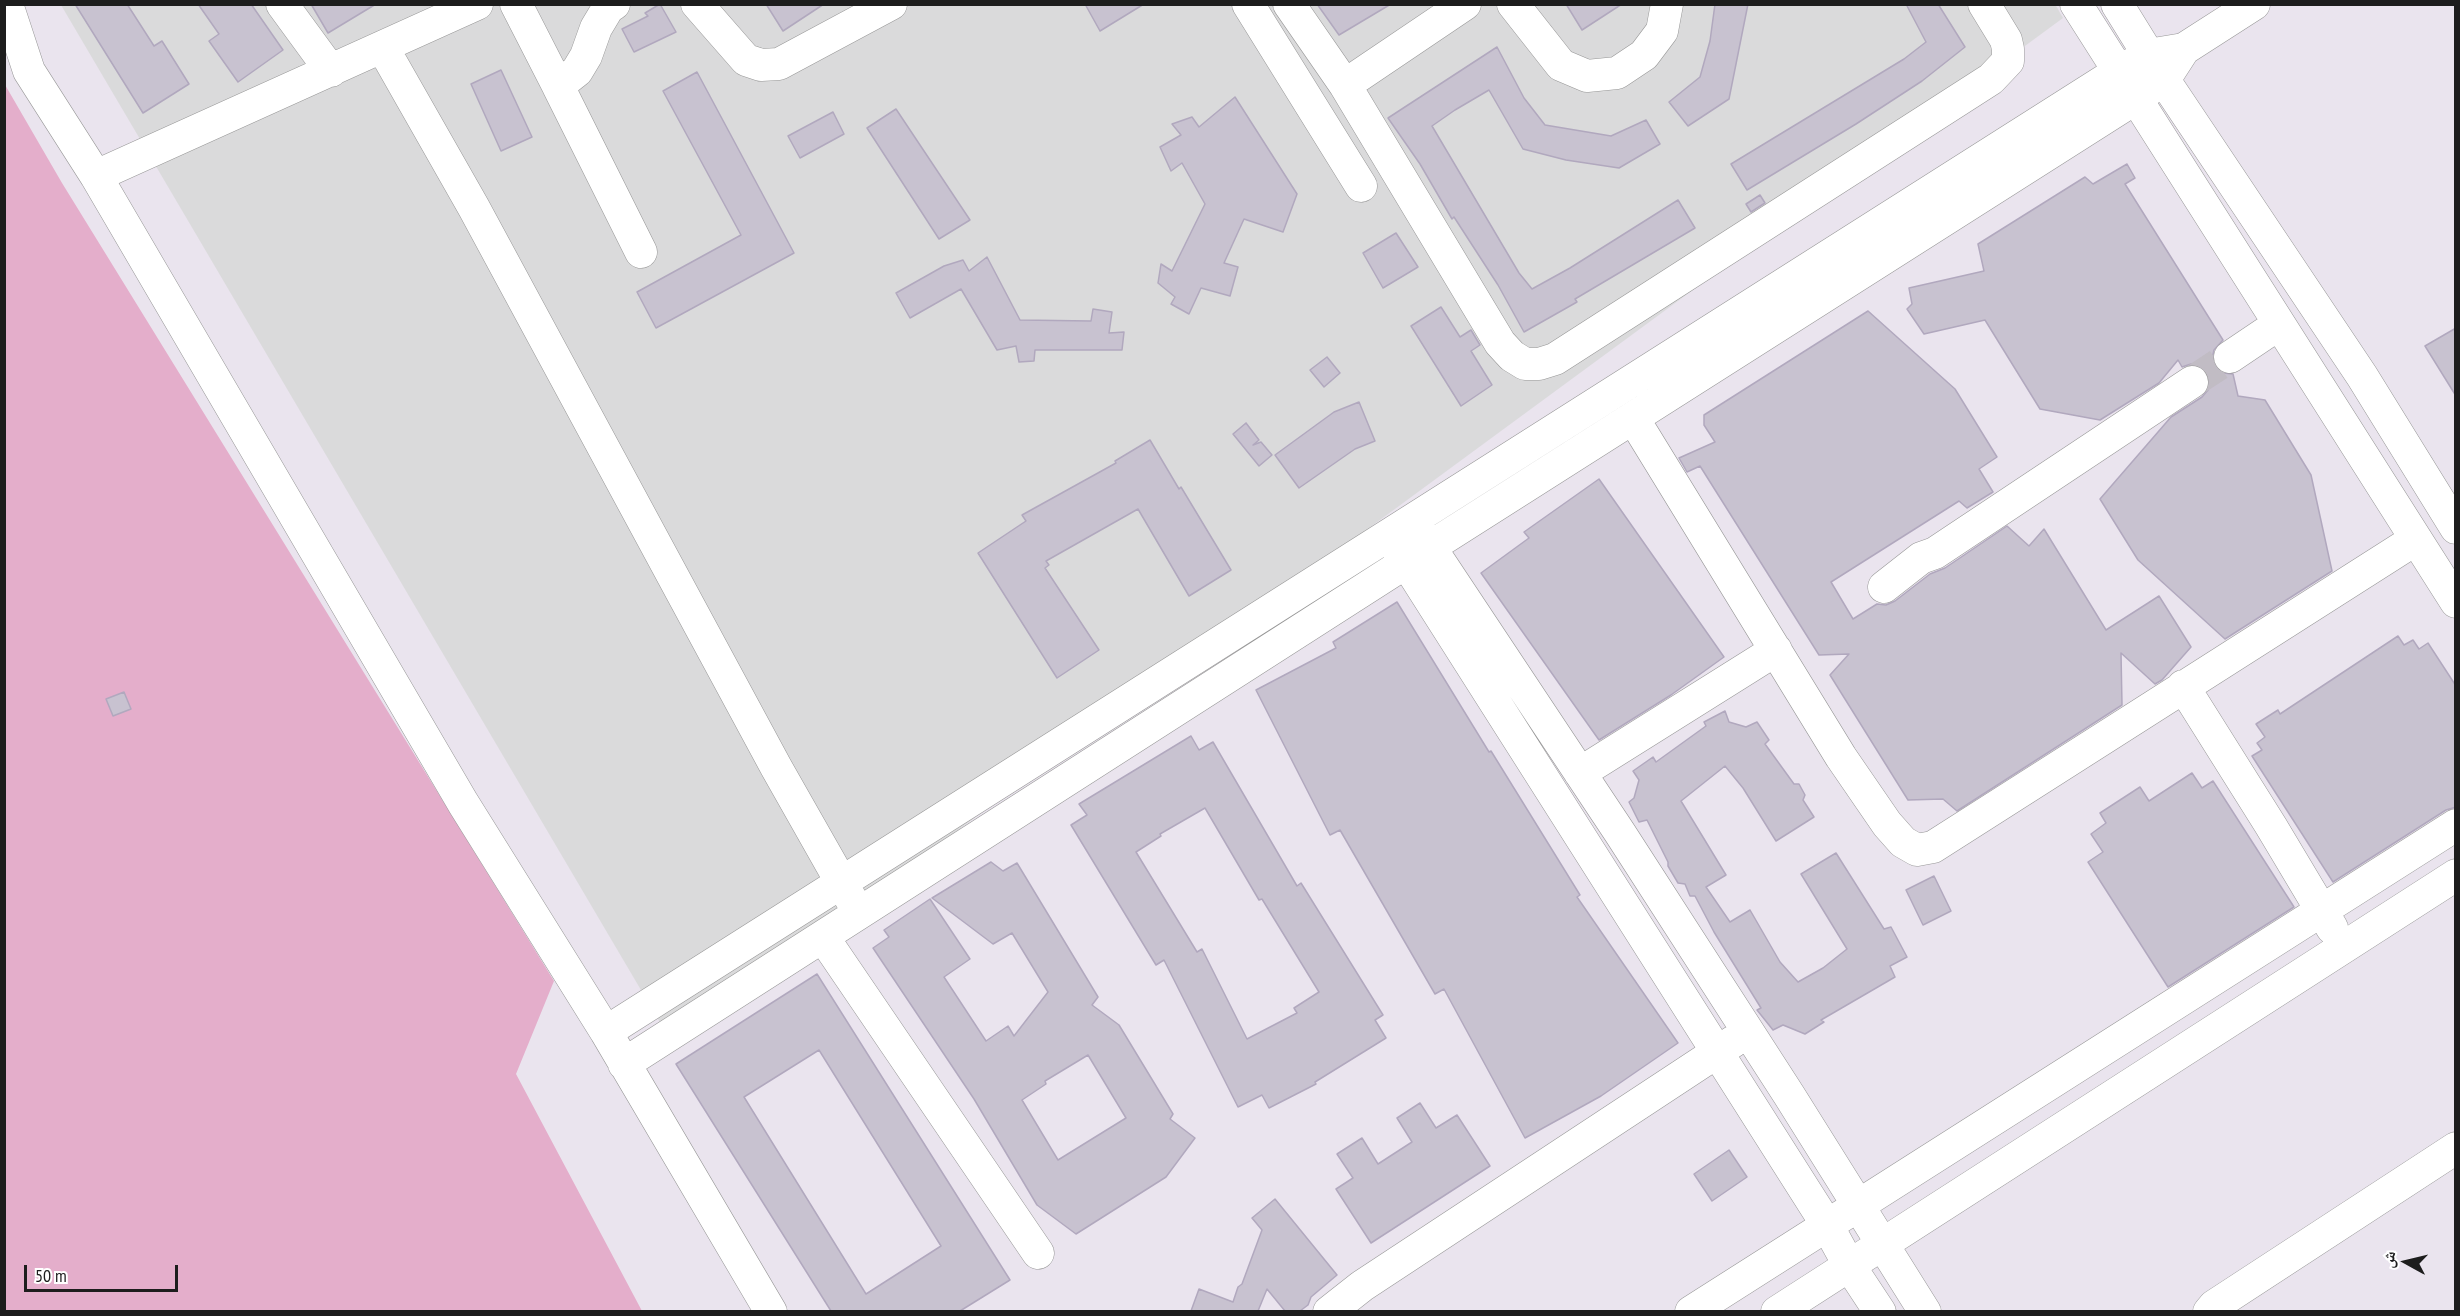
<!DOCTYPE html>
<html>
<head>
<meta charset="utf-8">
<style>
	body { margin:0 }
	#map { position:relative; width:2460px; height:1316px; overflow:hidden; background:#eae4ee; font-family:"PT Sans Narrow","Noto Naskh Arabic",sans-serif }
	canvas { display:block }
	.frame { position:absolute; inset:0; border:6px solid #1d1d1d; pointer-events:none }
	.north { position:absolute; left:2376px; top:1232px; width:60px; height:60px; -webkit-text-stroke:4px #fff; paint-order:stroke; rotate:278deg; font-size:16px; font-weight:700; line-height:24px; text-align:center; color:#1d1d1d }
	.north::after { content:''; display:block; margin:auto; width:21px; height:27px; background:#1d1d1d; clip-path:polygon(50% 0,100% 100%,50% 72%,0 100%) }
	.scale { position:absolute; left:24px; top:1265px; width:154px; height:27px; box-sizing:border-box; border:3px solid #1d1d1d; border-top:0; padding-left:8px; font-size:18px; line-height:21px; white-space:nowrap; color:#1d1d1d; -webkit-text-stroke:4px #fff; paint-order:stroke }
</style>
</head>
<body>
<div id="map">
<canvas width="2460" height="1316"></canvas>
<div class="frame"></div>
<div class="north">ش</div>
<div class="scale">50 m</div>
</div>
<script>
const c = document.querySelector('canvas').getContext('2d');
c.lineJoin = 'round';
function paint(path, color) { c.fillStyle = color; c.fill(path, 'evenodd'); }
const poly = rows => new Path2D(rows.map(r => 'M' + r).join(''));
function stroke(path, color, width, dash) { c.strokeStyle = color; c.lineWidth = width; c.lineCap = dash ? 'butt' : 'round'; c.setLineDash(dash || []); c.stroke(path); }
paint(poly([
	[2055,4,2063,18,671,1041,61,5]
]), '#dadadb');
paint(poly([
	[4,83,62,183,554,981,516,1074,642,1311,5,1311]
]), '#e4aecb');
const building = poly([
	[75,4,127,4,154,46,162,41,189,84,143,113,75,4],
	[198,4,251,4,283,50,238,82,209,41,219,34,198,4],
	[311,4,376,4,328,33,311,4],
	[660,4,676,32,634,52,622,29,648,16,645,13,660,4],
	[766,4,824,4,783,31,766,4],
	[1085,4,1144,4,1100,31,1085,4],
	[1317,4,1391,4,1339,35,1317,4],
	[1566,4,1622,4,1582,30,1566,4],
	[1715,4,1748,4,1729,99,1688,126,1669,102,1700,77,1710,41,1715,4],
	[1906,4,1938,4,1965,47,1922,81,1856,124,1747,190,1731,164,1904,59,1926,42,1906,4],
	[1497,47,1524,98,1545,125,1611,136,1646,120,1660,144,1619,168,1566,160,1523,149,1489,90,1455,110,1432,126,1519,273,1532,289,1570,268,1678,200,1695,228,1575,299,1577,302,1524,332,1498,285,1454,217,1452,219,1420,164,1388,118,1497,47],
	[501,70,532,137,501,151,471,84,501,70],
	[697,72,794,253,656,328,637,292,741,235,663,91,697,72],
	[1235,97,1297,194,1283,232,1244,219,1224,263,1238,267,1230,296,1201,288,1189,314,1171,304,1175,297,1158,283,1161,264,1172,271,1205,204,1182,163,1171,171,1160,147,1181,135,1172,124,1192,117,1199,127,1235,97],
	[896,109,970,220,939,239,867,128,896,109],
	[833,112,844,134,800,158,788,136,833,112],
	[2127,164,2135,178,2125,184,2223,340,2214,350,2212,359,2215,367,2223,373,2233,374,2238,396,2265,400,2311,475,2332,571,2225,639,2138,560,2100,499,2171,417,2202,397,2208,390,2210,381,2207,372,2200,366,2191,364,2182,367,2178,360,2159,383,2100,420,2040,409,1985,320,1924,334,1907,309,1912,304,1909,288,1984,271,1978,244,2085,177,2093,184,2127,164],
	[1760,195,1765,203,1751,212,1746,204,1760,195],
	[1396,233,1418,267,1383,288,1363,253,1396,233],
	[987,257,1020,320,1091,321,1093,309,1112,312,1109,333,1124,332,1122,350,1035,350,1034,361,1019,362,1016,346,997,350,961,289,910,318,896,293,944,266,963,260,969,271,987,257],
	[1441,307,1460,337,1471,330,1480,345,1471,351,1492,385,1461,406,1411,326,1441,307],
	[1868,311,1955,389,1997,457,1979,469,1993,492,1967,508,1959,501,1831,582,1853,619,1877,604,1886,605,1895,601,1930,574,1945,568,2007,526,2029,546,2044,529,2106,630,2159,596,2191,647,2162,680,2155,684,2121,653,2122,705,1957,811,1943,799,1908,800,1830,675,1849,654,1819,655,1700,466,1687,472,1679,458,1715,442,1704,425,1704,415,1868,311],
	[2456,328,2456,396,2425,346,2456,328],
	[1327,357,1340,373,1324,387,1310,370,1327,357],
	[1359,402,1375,441,1355,449,1299,488,1275,455,1334,412,1359,402],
	[1246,423,1259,440,1253,445,1261,442,1272,455,1259,466,1233,434,1246,423],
	[1150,440,1179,489,1181,487,1231,570,1189,596,1138,509,1046,561,1049,565,1045,568,1099,650,1057,678,978,553,1026,521,1022,515,1116,463,1115,461,1150,440],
	[1599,479,1724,657,1671,695,1599,740,1481,573,1529,538,1524,532,1599,479],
	[1397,602,1489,752,1491,751,1580,895,1577,897,1678,1043,1601,1096,1525,1138,1444,989,1435,994,1340,830,1330,835,1256,690,1336,648,1333,642,1397,602],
	[2398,636,2404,645,2413,640,2419,649,2428,643,2456,686,2456,807,2446,810,2333,882,2252,756,2262,750,2257,743,2265,737,2256,724,2278,710,2280,714,2398,636],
	[124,692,131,709,113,716,106,699,124,692],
	[1725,711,1729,722,1746,727,1757,722,1769,740,1765,744,1794,784,1799,784,1805,795,1803,800,1814,817,1776,841,1743,788,1725,766,1681,801,1726,875,1706,887,1730,922,1750,910,1780,962,1798,982,1823,968,1847,949,1801,874,1836,853,1884,929,1891,927,1907,957,1890,966,1895,977,1821,1020,1824,1022,1805,1034,1783,1025,1773,1030,1757,1010,1761,1008,1714,932,1695,896,1690,896,1685,884,1678,883,1668,866,1668,862,1647,820,1639,822,1629,802,1634,798,1639,780,1633,771,1653,757,1656,762,1706,726,1704,722,1725,711],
	[1191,736,1199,750,1213,742,1297,886,1301,883,1383,1015,1375,1020,1386,1038,1315,1082,1316,1084,1269,1108,1262,1095,1238,1107,1164,960,1156,965,1071,825,1087,815,1079,804,1191,736],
	[1205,808,1259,900,1262,899,1319,992,1294,1008,1297,1013,1247,1039,1202,949,1197,952,1136,852,1161,836,1160,834,1205,808],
	[2192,773,2202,788,2213,781,2294,907,2168,987,2088,862,2103,852,2091,834,2106,823,2100,813,2140,787,2149,801,2192,773],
	[991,862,1003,871,1017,863,1098,997,1092,1005,1119,1025,1173,1114,1170,1119,1195,1138,1166,1177,1076,1234,1037,1205,974,1099,873,948,889,937,884,930,930,899,970,959,944,977,986,1041,1008,1026,1014,1036,1048,992,1012,933,993,944,932,898,991,862],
	[1088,1055,1126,1118,1058,1160,1022,1100,1046,1084,1045,1081,1088,1055],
	[1934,876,1951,911,1923,925,1906,890,1934,876],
	[817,974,1010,1280,960,1311,831,1311,676,1064,817,974],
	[819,1050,941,1246,866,1294,744,1097,819,1050],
	[1420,1103,1436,1128,1457,1115,1490,1166,1371,1243,1336,1189,1353,1178,1337,1154,1362,1138,1378,1164,1412,1142,1397,1118,1420,1103],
	[1729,1150,1747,1177,1712,1201,1694,1174,1729,1150],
	[1275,1199,1337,1275,1311,1297,1308,1305,1300,1311,1285,1311,1267,1289,1258,1311,1191,1311,1199,1289,1233,1302,1238,1287,1242,1284,1262,1230,1252,1218,1275,1199]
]);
paint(building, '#c8c2d0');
stroke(building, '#b1a8be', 1.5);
stroke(poly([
	[2192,382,2230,357]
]), '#c1bcc4', 32, [32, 16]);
const minor = poly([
	[7,4,29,71,96,176,463,803,606,1032,771,1312],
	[282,4,331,71],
	[516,4,558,86,577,71,586,56,596,28,608,8,614,4],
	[697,4,746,60,761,65,779,64,891,4],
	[1248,4,1361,186],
	[1289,4,1345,85,1500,343,1512,356,1525,364,1539,364,1555,359,1991,79,2008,61,2008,49,2006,40,1984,4],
	[1513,4,1561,65,1587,76,1617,73,1644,55,1662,31,1667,4],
	[2076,4,2456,602],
	[2117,4,2164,80,2362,376,2456,528],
	[383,48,474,208,776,767,852,901],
	[1345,85,1465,4],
	[558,86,641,252],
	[96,176,477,4],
	[2230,357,2279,324],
	[1633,418,1841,757,1887,824,1903,842,1917,850,1933,847,2416,539],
	[1418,529,1620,833,1789,1095,1925,1312],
	[1395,545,1827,1225,1849,1265,1880,1312],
	[1884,587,1921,558,1935,553,2192,382],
	[2183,686,2271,826,2332,928],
	[1580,773,1776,650],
	[823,937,1038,1253],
	[606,1032,2118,72,2148,55,2184,49,2254,4],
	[624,1064,1430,547,2136,98,2164,80,2184,49],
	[1329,1312,1362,1286,1734,1041],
	[1691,1312,2456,825],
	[1777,1312,2456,875],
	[2209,1312,2214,1306,2456,1148]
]);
stroke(minor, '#979797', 33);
stroke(minor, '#fff', 32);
</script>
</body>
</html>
